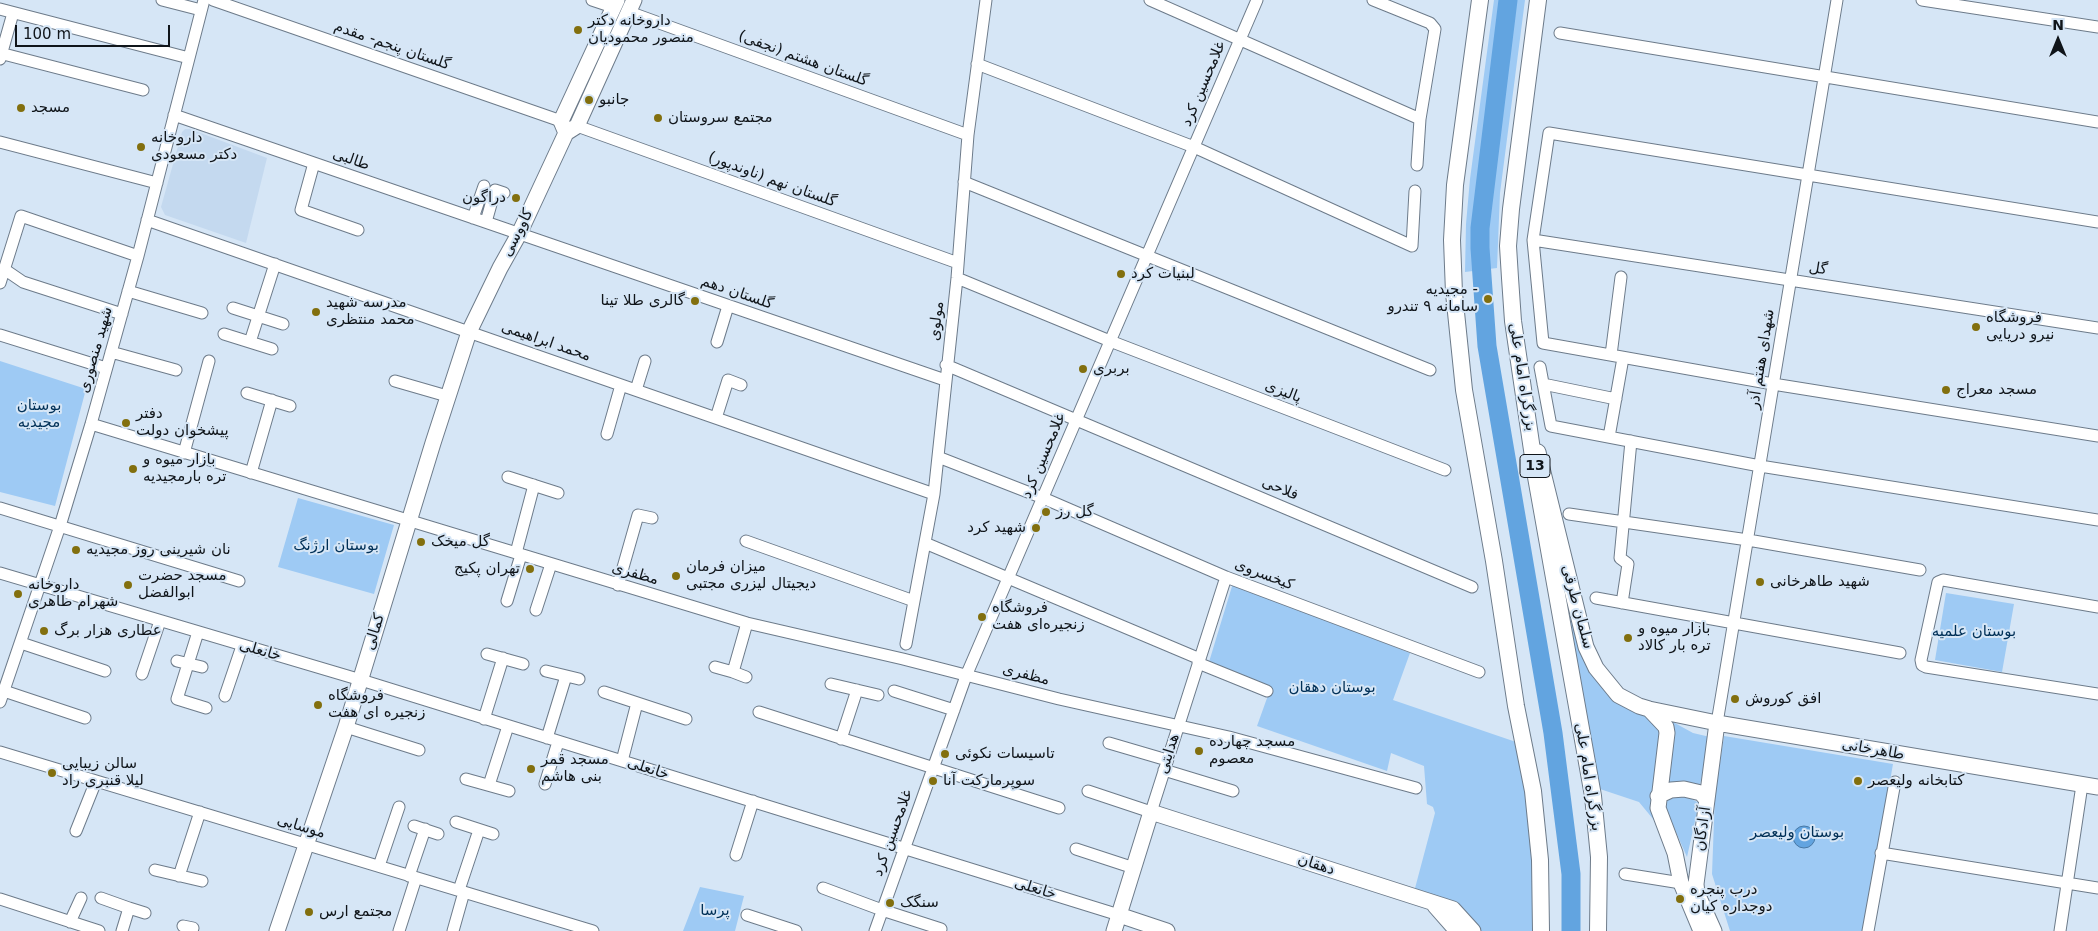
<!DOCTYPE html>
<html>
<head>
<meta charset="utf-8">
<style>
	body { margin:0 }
	#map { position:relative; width:2098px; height:931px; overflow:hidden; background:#d6e6f6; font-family:"DejaVu Sans",sans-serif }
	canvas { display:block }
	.north { position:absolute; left:2033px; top:15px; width:50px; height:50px; -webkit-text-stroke:4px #d6e6f6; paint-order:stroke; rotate:0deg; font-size:14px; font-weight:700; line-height:20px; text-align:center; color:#10151a }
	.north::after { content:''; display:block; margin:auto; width:18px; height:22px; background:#10151a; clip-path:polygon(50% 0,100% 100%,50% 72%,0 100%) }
	.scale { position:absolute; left:15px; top:25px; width:155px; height:22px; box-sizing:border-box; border:2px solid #10151a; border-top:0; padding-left:6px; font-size:15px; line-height:18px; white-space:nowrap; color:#10151a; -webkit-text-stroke:4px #d6e6f6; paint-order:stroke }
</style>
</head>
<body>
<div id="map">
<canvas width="2098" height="931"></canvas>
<div class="north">N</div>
<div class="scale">100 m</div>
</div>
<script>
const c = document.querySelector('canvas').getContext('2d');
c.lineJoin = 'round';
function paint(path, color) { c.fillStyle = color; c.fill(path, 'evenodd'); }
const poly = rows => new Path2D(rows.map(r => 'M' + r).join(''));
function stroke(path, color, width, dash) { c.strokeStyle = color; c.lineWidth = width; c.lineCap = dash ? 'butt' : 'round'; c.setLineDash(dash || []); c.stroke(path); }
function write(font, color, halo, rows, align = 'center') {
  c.font = font + ' "DejaVu Sans","Noto Sans Arabic",sans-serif'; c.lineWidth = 4; c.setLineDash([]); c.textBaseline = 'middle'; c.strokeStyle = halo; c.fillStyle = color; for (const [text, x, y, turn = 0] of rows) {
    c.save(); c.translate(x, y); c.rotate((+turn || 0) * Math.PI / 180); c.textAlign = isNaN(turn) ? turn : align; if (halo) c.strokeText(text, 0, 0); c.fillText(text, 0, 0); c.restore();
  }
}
paint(poly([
	[185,129,190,129,267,158,246,243,165,215,161,207,182,132]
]), '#c4d9ef');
paint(poly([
	[1494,0,1525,0,1500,193,1497,268,1465,272,1466,224,1470,179],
	[0,361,86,389,55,506,0,492],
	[298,498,394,525,374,594,278,567],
	[1553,535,1595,676,1605,691,1617,701,1654,718,1660,723,1658,825,1639,802,1600,789],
	[1233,583,1410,653,1393,700,1516,742,1529,811,1533,864,1533,931,1479,931,1414,892,1435,813,1433,807,1427,804,1424,766,1391,753,1387,771,1257,726,1271,687,1209,662],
	[1946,593,2014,604,2002,672,1935,660],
	[1662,716,1693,733,1710,737,1700,785,1665,784],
	[1724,736,1893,764,1864,931,1730,931,1712,874,1715,795],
	[1676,796,1686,796,1699,803,1687,857,1663,803],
	[700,887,744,896,735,931,683,931]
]), '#9ecaf4');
const water = poly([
	'1793 837a11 11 0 1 1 22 0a11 11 0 1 1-22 0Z'
]);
paint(water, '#62a4e0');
stroke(water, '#4979a5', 1);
stroke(poly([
	[1508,0,1480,228,1480,248,1487,346,1553,733,1571,874,1571,931]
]), '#62a4e0', 19);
const minor = poly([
	[162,0,201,10],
	[213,0,561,121],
	[592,0,613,7],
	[1150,0,1420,119,1417,165],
	[1373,0,1430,23,1435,29,1420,119],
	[1922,0,2098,27],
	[0,9,189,58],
	[629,12,968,135],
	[1560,33,2098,122],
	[0,53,143,90],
	[0,59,13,13],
	[977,64,1194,147,1412,246,1415,191],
	[174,115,945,380],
	[577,126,958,263],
	[0,142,157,183],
	[314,163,301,210,358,230],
	[964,182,1430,370],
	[473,218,484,186],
	[147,220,934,494],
	[486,222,495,190,504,193],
	[2098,222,1549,133,1533,240,1543,343,1773,384,2098,436],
	[1533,240,2098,328],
	[4,269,23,282,122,314],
	[957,278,1110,341,1445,470],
	[0,283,21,216,138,256],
	[128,291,202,313],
	[233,308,283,324],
	[224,334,272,349],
	[0,335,106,368],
	[250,342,275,264],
	[717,342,728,306],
	[111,352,176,370],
	[1611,355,1621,277],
	[946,365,1472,587],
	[1540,367,1551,426,1760,466,2098,520],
	[395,381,447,396],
	[1543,384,1616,399],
	[636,390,645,361],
	[247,393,290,406],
	[716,418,728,380,741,385],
	[91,424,747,623,903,659,1059,699,1229,737,1416,788],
	[607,434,621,385],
	[1609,437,1623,358],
	[184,453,209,361],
	[938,457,1043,498,1226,577,1479,672],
	[251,473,272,400],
	[508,477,558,493],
	[0,508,239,581],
	[1569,514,1748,540,1920,570],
	[746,541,914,601],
	[925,543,1200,659],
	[516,553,534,485],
	[0,573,361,680,1119,915],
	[618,585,638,515,652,518],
	[1596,598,1900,653],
	[507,601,521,555],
	[1622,603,1628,564,1620,558,1631,441],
	[2098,607,1943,580,1938,582,1921,660,1922,665,1926,667,2098,694],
	[536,610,551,564],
	[198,632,177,699,206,708],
	[21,643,105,671],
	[906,644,934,494,957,278,968,135,986,0],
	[487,654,523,664],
	[177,661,202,667],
	[1198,663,1267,691],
	[715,667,733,672],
	[546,671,579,679],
	[142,674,160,621],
	[746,677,733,672,747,623],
	[831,684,878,695],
	[4,691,85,718],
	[894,691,954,710],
	[604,692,686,719],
	[225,696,242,646],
	[0,702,60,526,91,424,138,256,204,0],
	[759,712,1059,808],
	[484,719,503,658],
	[1717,723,1837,0],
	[346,727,419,750],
	[547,738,566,676],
	[841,739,857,690],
	[1109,743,1167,760],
	[0,752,593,931],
	[622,761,637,703],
	[1164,770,1233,791],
	[466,779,509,791],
	[545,784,558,742],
	[489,785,508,726],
	[1088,791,1151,812,1226,577],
	[456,822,493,834],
	[414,826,438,834],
	[76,831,96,781],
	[1076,849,1134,868],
	[1881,853,2098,888],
	[736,855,753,801],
	[379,866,399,807],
	[155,870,202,881],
	[1625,874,1681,883],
	[179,876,200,812],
	[409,876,425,829],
	[823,888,882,910,941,929],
	[459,890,479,830],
	[101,898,129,908,122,931],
	[0,899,99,931],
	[129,908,145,913],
	[747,915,796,931],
	[70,922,81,898],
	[183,926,193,928,192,931],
	[399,931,416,878],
	[453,931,464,892],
	[875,931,966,676,1257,0],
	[1868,931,1895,782],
	[2060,931,2082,785]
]);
const major = poly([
	[566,133,561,121,617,0],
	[1538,452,1586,647,1596,668,1618,695,1639,706,1649,709,1717,723,2098,787],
	[1649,709,1666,727,1667,733,1658,808,1675,853,1681,883,1701,931],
	[1658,796,1671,790,1684,789,1701,793,1707,800],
	[1435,906,1457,931],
	[1119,915,1167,931],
	[277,931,346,727,433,443,469,332,500,268,519,234,566,133,577,126,634,0],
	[1114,931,1151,812,1453,909,1473,931],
	[1714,931,1697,893,1696,884,1717,723]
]);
const highway = poly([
	[1480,0,1455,185,1452,240,1454,293,1464,390,1494,561,1516,706,1533,791,1540,860,1541,931],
	[1538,0,1511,209,1508,246,1510,278,1513,321,1536,477,1593,796,1599,857,1598,931]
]);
stroke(minor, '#6d7b8a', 13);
stroke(major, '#6d7b8a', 17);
stroke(highway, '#6d7b8a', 18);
stroke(minor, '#fff', 11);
stroke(major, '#fff', 15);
stroke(highway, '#fff', 16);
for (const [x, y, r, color] of [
	[578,30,5,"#826f0e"],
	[589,100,5,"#826f0e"],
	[21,108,5,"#826f0e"],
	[658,118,5,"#826f0e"],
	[141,147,5,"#826f0e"],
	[516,198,5,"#826f0e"],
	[1121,274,5,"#826f0e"],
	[1488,299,5,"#826f0e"],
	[695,301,5,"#826f0e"],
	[316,312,5,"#826f0e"],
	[1976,327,5,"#826f0e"],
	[1083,369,5,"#826f0e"],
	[1946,390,5,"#826f0e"],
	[126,423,5,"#826f0e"],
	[133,469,5,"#826f0e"],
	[1046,512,5,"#826f0e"],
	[1036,528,5,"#826f0e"],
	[421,542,5,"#826f0e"],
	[76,550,5,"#826f0e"],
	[530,569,5,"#826f0e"],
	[676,576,5,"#826f0e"],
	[1760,582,5,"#826f0e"],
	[128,585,5,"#826f0e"],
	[18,594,5,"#826f0e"],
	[982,617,5,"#826f0e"],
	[44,631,5,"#826f0e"],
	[1628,638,5,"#826f0e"],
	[1735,699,5,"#826f0e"],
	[318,705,5,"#826f0e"],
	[1199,751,5,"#826f0e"],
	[945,754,5,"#826f0e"],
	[531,769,5,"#826f0e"],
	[52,773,5,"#826f0e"],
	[933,781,5,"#826f0e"],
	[1858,781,5,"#826f0e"],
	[1680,899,5,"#826f0e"],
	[890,903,5,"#826f0e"],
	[309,912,5,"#826f0e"]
]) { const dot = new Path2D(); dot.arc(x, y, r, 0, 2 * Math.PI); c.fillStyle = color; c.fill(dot); stroke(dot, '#d6e6f6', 2); }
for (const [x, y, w] of [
	[1535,466,30]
]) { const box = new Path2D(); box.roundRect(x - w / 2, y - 11.5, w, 23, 4); c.fillStyle = '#d6e6f6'; c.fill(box); stroke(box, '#10151a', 1); }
write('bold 14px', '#10151a', null, [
	["13",1535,466]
]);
write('15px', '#10151a', '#d6e6f6', [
	["داروخانه دکتر",588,21],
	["منصور محمودیان",588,38],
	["جانبو",599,100],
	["مسجد",31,108],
	["مجتمع سروستان",668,118],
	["داروخانه",151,138],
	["دکتر مسعودی",151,155],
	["دراگون",506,198,"right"],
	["لبنیات کرد",1131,274],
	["مجیدیه -",1478,290,"right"],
	["سامانه ۹ تندرو",1478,307,"right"],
	["گالری طلا تینا",685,301,"right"],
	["مدرسه شهید",326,303],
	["محمد منتظری",326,320],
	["فروشگاه",1986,318],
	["نیرو دریایی",1986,335],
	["بربری",1093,369],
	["مسجد معراج",1956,390],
	["دفتر",136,414],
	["پیشخوان دولت",136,431],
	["بازار میوه و",143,460],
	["تره بارمجیدیه",143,477],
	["گل رز",1056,512],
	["شهید کرد",1026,528,"right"],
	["گل میخک",431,542],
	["نان شیرینی روز مجیدیه",86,550],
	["میزان فرمان",686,567],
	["دیجیتال لیزری مجتبی",686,584],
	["تهران پکیج",520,569,"right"],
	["مسجد حضرت",138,576],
	["ابوالفضل",138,593],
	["شهید طاهرخانی",1770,582],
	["داروخانه",28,585],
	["شهرام طاهری",28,602],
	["فروشگاه",992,608],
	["زنجیره‌ای هفت",992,625],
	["بازار میوه و",1638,629],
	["تره بار کالاد",1638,646],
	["عطاری هزار برگ",54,631],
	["فروشگاه",328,696],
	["زنجیره ای هفت",328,713],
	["افق کوروش",1745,699],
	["مسجد چهارده",1209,742],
	["معصوم",1209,759],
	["تاسیسات نکوئی",955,754],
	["مسجد قمر",541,760],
	["بنی هاشم",541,777],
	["سالن زیبایی",62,764],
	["لیلا قنبری راد",62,781],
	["سوپرمارکت آنا",943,781],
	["کتابخانه ولیعصر",1868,781],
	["درب پنجره",1690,890],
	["دوجداره کیان",1690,907],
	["سنگک",900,903],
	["مجتمع ارس",319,912]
], 'left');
write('15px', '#10151a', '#d6e6f6', [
	["گلستان پنجم- مقدم",392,46,19],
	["گلستان هشتم (نجفی)",803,59,20],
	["غلامحسین کرد",1204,84,-67],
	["طالبی",351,160,19],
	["گلستان نهم (ناوندپور)",772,180,20],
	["کاووسی",518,233,-63],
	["گل",1818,269,9],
	["گلستان دهم",737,293,19],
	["مولوی",937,321,-83],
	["محمد ابراهیمی",546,342,19],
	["شهید منصوری",96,350,-74],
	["شهدای هفتم آذر",1762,359,-81],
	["بزرگراه امام علی",1522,377,81],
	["پالیزی",1283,392,21],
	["غلامحسین کرد",1044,456,-67],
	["فلاحی",1280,489,23],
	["مظفری",635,574,16],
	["کیخسروی",1264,575,21],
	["سلمان طرقی",1577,607,75],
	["کمالی",375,632,-73],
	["خانعلی",260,651,16],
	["مظفری",1026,675,14],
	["طاهرخانی",1873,750,10],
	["هدایتی",1169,754,-73],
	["خانعلی",648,769,18],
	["بزرگراه امام علی",1588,777,81],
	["موسایی",301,827,17],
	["آزادگان",1703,829,-82],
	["غلامحسین کرد",893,833,-70],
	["دهقان",1316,865,18],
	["خانعلی",1035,889,17]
]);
write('15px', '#003057', '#d6e6f6', [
	["بوستان",39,406],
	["مجیدیه",39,423],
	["بوستان ارژنگ",336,546],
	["بوستان علمیه",1974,632],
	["بوستان دهقان",1332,688],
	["بوستان ولیعصر",1797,833],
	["پرسا",715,911]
]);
</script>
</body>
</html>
